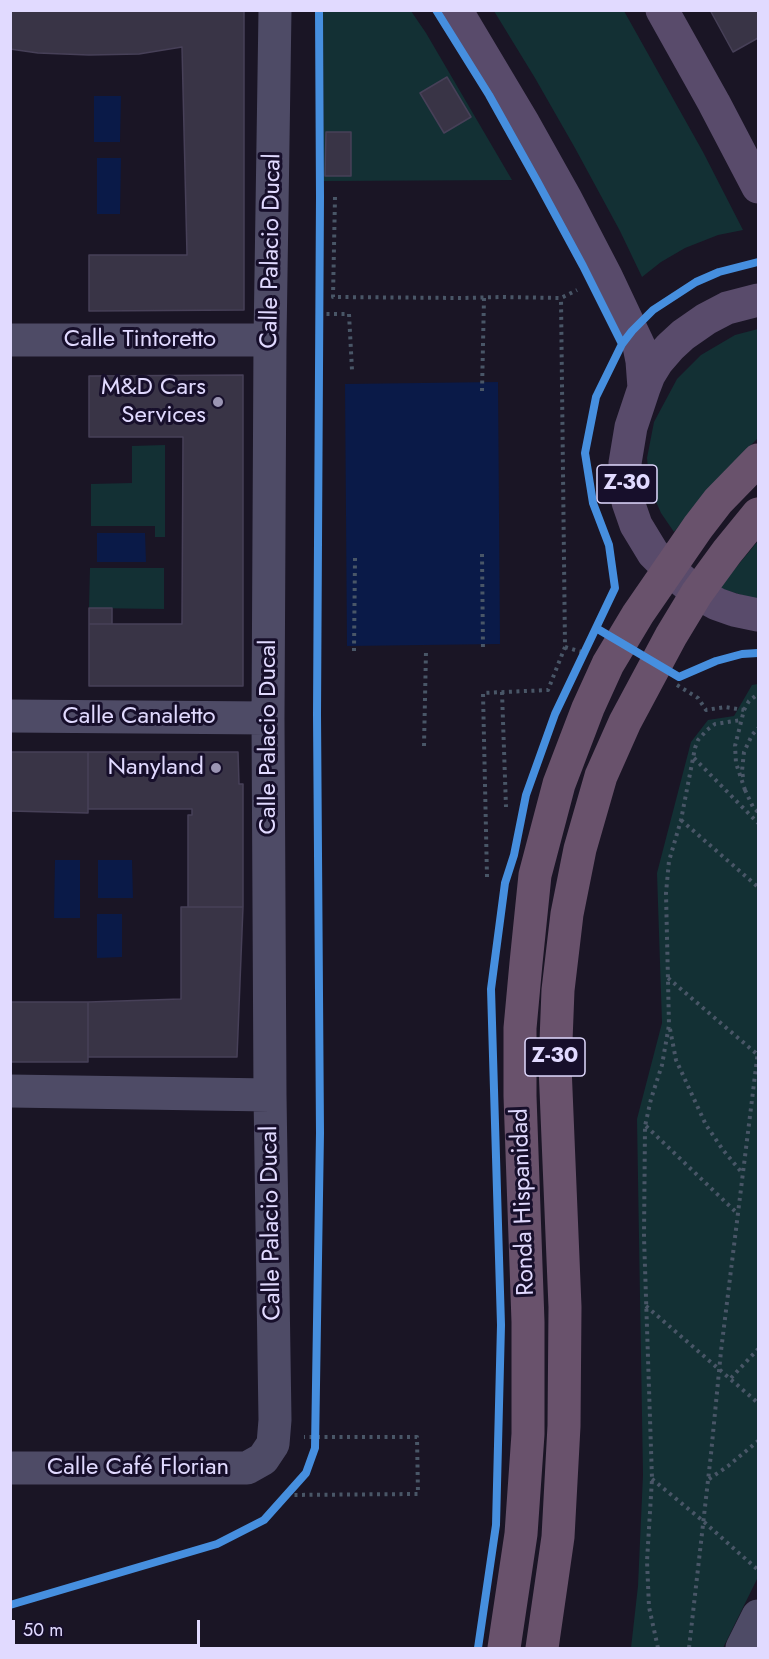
<!DOCTYPE html>
<html>
<head>
<meta charset="utf-8">
<style>
	body { margin:0 }
	#map { position:relative; width:769px; height:1659px; overflow:hidden; background:#1a1525; font-family:Jost,sans-serif }
	canvas { display:block }
	.frame { position:absolute; inset:0; border:12px solid #e1daff; pointer-events:none }
	.scale { position:absolute; left:12px; top:1620px; width:188px; height:27px; box-sizing:border-box; border:3px solid #e1daff; border-top:0; padding-left:8px; font-size:18px; line-height:21px; white-space:nowrap; color:#e1daff; -webkit-text-stroke:4px #170f2b; paint-order:stroke }
</style>
</head>
<body>
<div id="map">
<canvas width="769" height="1659"></canvas>
<div class="frame"></div>
<div class="scale">50 m</div>
</div>
<script>
const c = document.querySelector('canvas').getContext('2d');
c.lineJoin = 'round';
function paint(path, color) { c.fillStyle = color; c.fill(path, 'evenodd'); }
const poly = rows => new Path2D(rows.map(r => 'M' + r).join(''));
function stroke(path, color, width, dash) { c.strokeStyle = color; c.lineWidth = width; c.lineCap = dash ? 'butt' : 'round'; c.setLineDash(dash || []); c.stroke(path); }
function write(font, color, halo, rows, align = 'center') {
  c.font = font + ' Jost,sans-serif'; c.lineWidth = 6; c.setLineDash([]); c.textBaseline = 'middle'; c.strokeStyle = halo; c.fillStyle = color; for (const [text, x, y, turn = 0] of rows) {
    c.save(); c.translate(x, y); c.rotate((+turn || 0) * Math.PI / 180); c.textAlign = isNaN(turn) ? turn : align; if (halo) c.strokeText(text, 0, 0); c.fillText(text, 0, 0); c.restore();
  }
}
paint(poly([
	[323,11,411,11,426,33,512,180,324,181],
	[494,11,624,11,703,152,743,230,718,235,685,248,661,262,642,277,620,231,575,148,535,78],
	[758,329,758,438,718,478,674,532,661,513,650,488,647,458,654,422,677,379,701,355,735,335],
	[165,445,165,537,155,537,155,526,91,526,91,484,132,483,132,446],
	[758,541,758,600,719,588],
	[90,568,164,568,164,609,89,608],
	[758,684,758,1577,723,1648,631,1648,638,1586,643,1475,637,1119,662,1023,657,873,691,742,708,720,734,716,752,685]
]), '#133034');
paint(poly([
	[94,96,121,96,120,142,94,142],
	[97,158,121,158,120,214,97,214],
	[498,382,500,644,347,646,345,384],
	[97,533,145,533,146,562,97,562],
	[55,860,80,860,80,918,54,918],
	[98,860,132,860,133,898,98,898],
	[97,914,122,914,122,957,97,958]
]), '#0a1a48');
const building = poly([
	[10,10,244,10,244,310,89,311,89,255,187,255,182,47,139,54,89,55,38,53,10,49,10,10],
	[710,10,758,10,758,38,733,52,710,10],
	[447,77,471,117,444,133,420,93,447,77],
	[326,132,351,132,351,176,325,176,326,132],
	[243,375,243,686,89,686,89,624,182,624,183,437,89,437,89,376,243,375],
	[89,608,112,608,112,624,89,624,89,608],
	[10,752,88,752,88,813,10,811,10,752],
	[88,752,238,752,239,784,243,784,243,907,188,907,188,815,192,815,192,809,88,809,88,752],
	[181,907,243,907,237,1057,88,1057,88,1002,181,999,181,907],
	[10,1002,88,1002,88,1062,10,1062,10,1002]
]);
paint(building, '#393446');
stroke(building, '#474058', 1.5);
stroke(poly([
	[335,197,333,297,462,298,501,297,561,298,577,290],
	[319,314,349,314,352,370],
	[482,391,484,298],
	[482,554,483,650],
	[565,647,582,652],
	[354,651,355,558],
	[677,685,698,698,706,710,725,707,744,710],
	[502,692,506,807],
	[424,746,426,651],
	[694,758,758,823],
	[743,777,742,771,744,752,752,735,758,728],
	[745,790,736,763,735,746,744,710,749,701,758,694],
	[745,790,753,807,758,812],
	[681,820,758,887],
	[487,877,483,693,548,690,565,647,561,298],
	[668,978,758,1055],
	[670,1029,676,1060,706,1125,723,1150,743,1174],
	[646,1126,738,1214],
	[646,1306,758,1403],
	[731,1378,758,1349],
	[652,1479,703,1521,758,1570],
	[709,1479,728,1466,758,1441],
	[287,1495,418,1494,417,1437,304,1437],
	[658,1648,649,1607,647,1561,652,1479,644,1237,645,1126,651,1099,662,1065,669,1025,666,893,669,861,681,820,695,748,698,740,707,730,715,724,741,720],
	[689,1648,711,1454,721,1351,758,1051]
]), '#495667', 4, [3, 4.5]);
stroke(poly([
	[10,340,270,340],
	[10,716,268,718],
	[10,1091,270,1095],
	[10,1468,247,1468,263,1459,273,1444,275,1420,270,1095,268,718,270,340,275,10],
	[742,1648,758,1616]
]), '#4e4b66', 33);
stroke(poly([
	[456,10,524,124,566,199,606,276,639,346,642,361,644,388],
	[662,10,714,103,758,187],
	[758,300,727,308,706,319,683,335,670,347,657,362,649,375,644,388,631,427,625,463,628,502,636,525,653,553,669,569,697,593,717,604,734,610,758,615]
]), '#594b6b', 33);
stroke(poly([
	[504,1648,521,1534,528,1434,528,1322,520,1096,520,1028,526,963,535,875,559,784,588,708,608,664,638,614,698,527,718,501,758,460],
	[542,1648,558,1537,564,1426,565,1307,555,1066,558,990,567,914,580,849,601,776,625,722,671,636,697,593,727,552,758,514]
]), '#69526c', 33);
stroke(poly([
	[436,10,489,95,537,181,583,266,622,344],
	[596,628,679,677,716,661,742,654,758,653],
	[10,1605,217,1544,264,1520,306,1473,315,1448,320,1133,317,714,320,197,319,10],
	[478,1648,496,1525,501,1325,491,989,505,883,514,855,526,795,555,714,615,588,609,545,593,503,585,453,596,397,622,344,632,331,653,310,696,282,719,272,758,262]
]), '#468fdf', 8);
for (const [x, y, r, color] of [
	[218,402,6,"#9b95b3"],
	[216,768,6,"#9b95b3"]
]) { const dot = new Path2D(); dot.arc(x, y, r, 0, 2 * Math.PI); c.fillStyle = color; c.fill(dot); stroke(dot, '#170f2b', 2); }
for (const [x, y, w] of [
	[627,484,60],
	[555,1057,60]
]) { const box = new Path2D(); box.roundRect(x - w / 2, y - 19, w, 38, 4.5); c.fillStyle = '#170f2b'; c.fill(box); stroke(box, '#e1daff', 1.5); }
write('bold 22px', '#e1daff', null, [
	["Z-30",627,484],
	["Z-30",555,1057]
]);
write('24px', '#e1daff', '#170f2b', [
	["Calle Palacio Ducal",272,251,-89],
	["Calle Tintoretto",140,340],
	["Calle Canaletto",139,717],
	["Calle Palacio Ducal",269,737,-90],
	["Ronda Hispanidad",524,1202,-92],
	["Calle Palacio Ducal",272,1223,-91],
	["Calle Café Florian",138,1468]
]);
write('24px', '#e1daff', '#170f2b', [
	["M&D Cars",206,388],
	["Services",206,416],
	["Nanyland",204,768]
], 'right');
</script>
</body>
</html>
